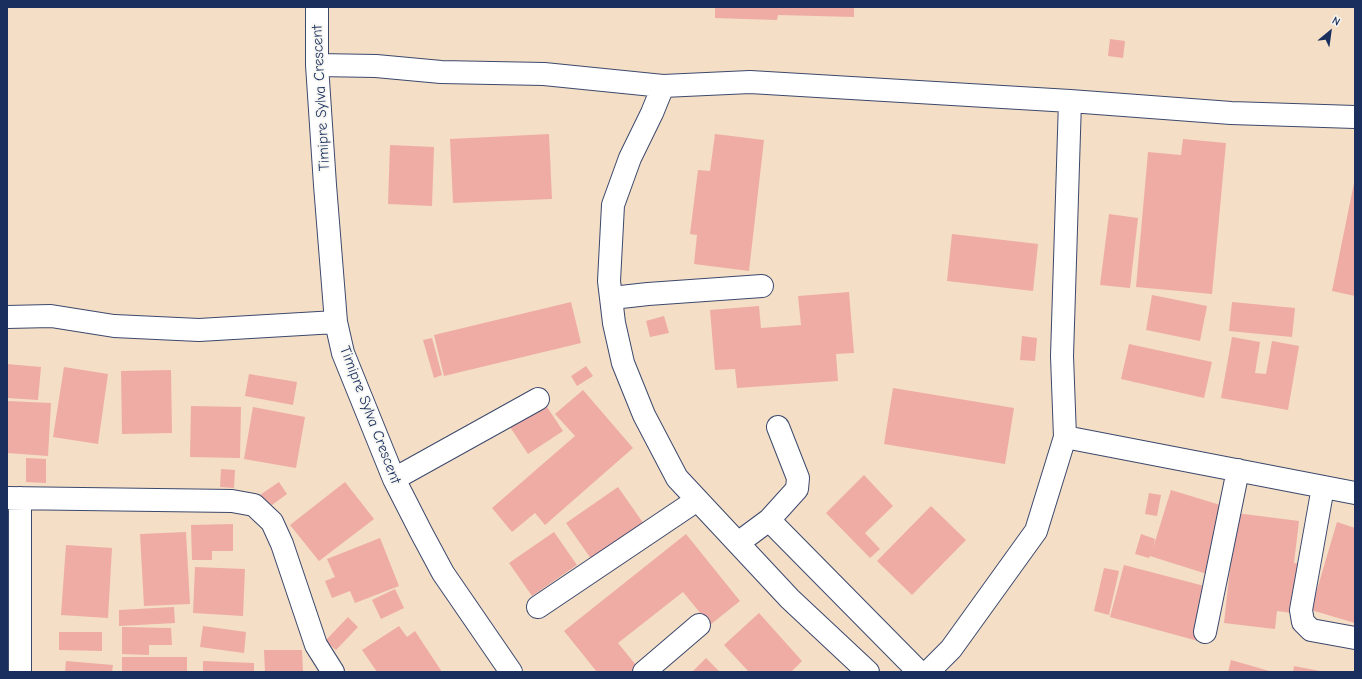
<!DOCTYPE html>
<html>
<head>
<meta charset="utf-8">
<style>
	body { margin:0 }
	#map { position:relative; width:1362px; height:679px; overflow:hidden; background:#f4dec5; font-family:"Comic Neue",sans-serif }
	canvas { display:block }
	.frame { position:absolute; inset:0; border:8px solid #1b2f5e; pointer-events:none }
	.north { position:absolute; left:1310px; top:12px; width:40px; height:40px; -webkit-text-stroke:3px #f6f6f2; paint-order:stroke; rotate:29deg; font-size:11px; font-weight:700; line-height:16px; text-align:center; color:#1b2f5e }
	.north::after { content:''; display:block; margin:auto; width:14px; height:18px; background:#1b2f5e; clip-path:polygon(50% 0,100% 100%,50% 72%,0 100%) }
</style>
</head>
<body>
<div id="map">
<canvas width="1362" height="679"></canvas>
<div class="frame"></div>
<div class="north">N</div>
</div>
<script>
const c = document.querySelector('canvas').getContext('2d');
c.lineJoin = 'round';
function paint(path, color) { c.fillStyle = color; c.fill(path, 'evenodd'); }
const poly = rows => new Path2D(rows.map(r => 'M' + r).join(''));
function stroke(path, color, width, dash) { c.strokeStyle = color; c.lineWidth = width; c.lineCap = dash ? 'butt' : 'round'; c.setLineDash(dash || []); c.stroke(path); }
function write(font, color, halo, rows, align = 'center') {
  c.font = font + ' "Comic Neue",sans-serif'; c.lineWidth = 3.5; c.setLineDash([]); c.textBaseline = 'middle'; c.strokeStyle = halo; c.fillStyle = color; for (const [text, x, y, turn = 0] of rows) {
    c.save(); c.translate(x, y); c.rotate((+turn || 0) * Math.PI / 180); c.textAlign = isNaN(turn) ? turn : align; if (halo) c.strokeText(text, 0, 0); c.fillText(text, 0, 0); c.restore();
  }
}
paint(poly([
	[715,7,854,7,854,17,778,15,777,20,715,18],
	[1110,39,1125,41,1123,58,1108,56],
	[549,134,552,199,453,203,450,139],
	[715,134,764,140,749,271,694,264,697,235,690,234,698,170,710,171],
	[1183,139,1226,143,1212,294,1136,287,1148,152,1181,155],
	[390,145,434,147,432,206,388,204],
	[1354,183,1355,184,1355,296,1332,291],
	[1109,214,1138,218,1130,288,1100,285],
	[952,234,1038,244,1033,291,947,281],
	[849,292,854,353,836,354,838,381,737,388,735,369,715,370,710,310,759,306,761,328,801,325,798,296],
	[1152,295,1207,306,1200,341,1146,330],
	[571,302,581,343,444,376,434,335],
	[1232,302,1295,308,1292,337,1229,331],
	[664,316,669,333,650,337,646,321],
	[1022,336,1037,338,1035,361,1020,360],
	[1232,337,1260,342,1255,373,1266,374,1272,341,1299,346,1288,410,1221,398],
	[432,338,442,375,434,378,423,340],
	[1129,344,1212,362,1204,398,1121,379],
	[7,364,41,367,38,400,7,398],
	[586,366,593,376,577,386,571,376],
	[64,367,108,374,98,444,53,437],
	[171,370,172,433,122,434,121,371],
	[249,374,297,382,293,405,245,396],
	[893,388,1014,408,1005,464,884,444],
	[583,390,633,448,545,525,535,513,512,532,492,508,575,436,555,414],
	[7,401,51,403,48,456,7,453],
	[545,404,563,431,528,454,510,427],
	[191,406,241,407,240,458,190,457],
	[253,407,305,417,296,468,244,459],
	[26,458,46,459,46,483,26,482],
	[221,469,235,470,234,488,220,487],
	[864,475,893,506,865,533,880,549,870,558,826,513],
	[279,482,287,494,265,510,257,497],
	[345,482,374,519,319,561,290,525],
	[618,487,646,527,594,563,566,523],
	[1171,490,1230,508,1210,575,1150,556,1149,558,1135,554,1141,534,1155,539,1153,548],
	[1149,493,1161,495,1157,516,1145,514],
	[931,506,966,540,912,595,877,561],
	[1236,513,1299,521,1294,563,1305,564,1300,614,1277,611,1275,629,1224,623],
	[1337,522,1355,528,1355,623,1311,610],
	[233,524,233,551,212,551,212,560,192,560,191,525],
	[186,532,190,604,144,606,140,534],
	[554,532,577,565,532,596,509,563],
	[686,534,740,601,710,625,683,592,618,643,640,670,637,672,597,672,564,631],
	[380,538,399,586,355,603,350,591,332,598,325,581,335,577,327,559],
	[66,545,112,548,108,618,61,615],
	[1124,565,1212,588,1198,641,1110,617],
	[195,567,245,569,243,616,193,613],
	[1104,568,1119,571,1109,615,1094,611],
	[395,589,404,608,381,619,372,600],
	[174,607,175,623,119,626,119,610],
	[759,613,802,661,791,672,749,672,724,645],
	[348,617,358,627,336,650,325,641],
	[203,626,246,632,244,653,200,647],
	[399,626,407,637,415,631,442,672,377,672,362,650],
	[122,627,171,628,172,645,149,645,149,655,122,654],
	[59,632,102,632,102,651,59,650],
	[264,650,302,650,303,672,265,672],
	[122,657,187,657,187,672,122,672],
	[706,658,720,672,692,672],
	[1231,660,1273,672,1228,672],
	[66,661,113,665,112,672,65,672],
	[203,661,254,663,254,672,203,672],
	[1294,666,1320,671,1320,672,1293,672]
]), '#eeaca5');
const minor = poly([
	[317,7,317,65,325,185,336,322,343,353,394,479,421,532,443,573,511,672],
	[317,65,376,66,441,72,544,74,663,86,750,82,1070,101,1231,113,1355,117],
	[663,86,652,113,630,158,613,205,609,281,614,323,623,363,644,415,677,478,790,599,868,672],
	[612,298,648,294,762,286],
	[7,317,51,316,114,326,199,330,336,322],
	[1065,437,1355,493],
	[394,479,538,399],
	[1323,487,1301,610,1303,622,1311,630,1355,638],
	[7,498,232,501,254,505,272,522,282,544,316,645,333,672],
	[20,498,20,672],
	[769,520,919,672],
	[738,543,769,520,797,489,798,478,778,427],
	[538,607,697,500],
	[1205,632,1238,470],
	[644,672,699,625],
	[928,672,951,649,1036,531,1065,437,1062,356,1070,101]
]);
stroke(minor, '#3c496d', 24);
stroke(minor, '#fff', 22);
write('15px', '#1b2f5e', '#f6f6f2', [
	["Timipre Sylva Crescent",321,98,-93],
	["Timipre Sylva Crescent",370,415,69]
]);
</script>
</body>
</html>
